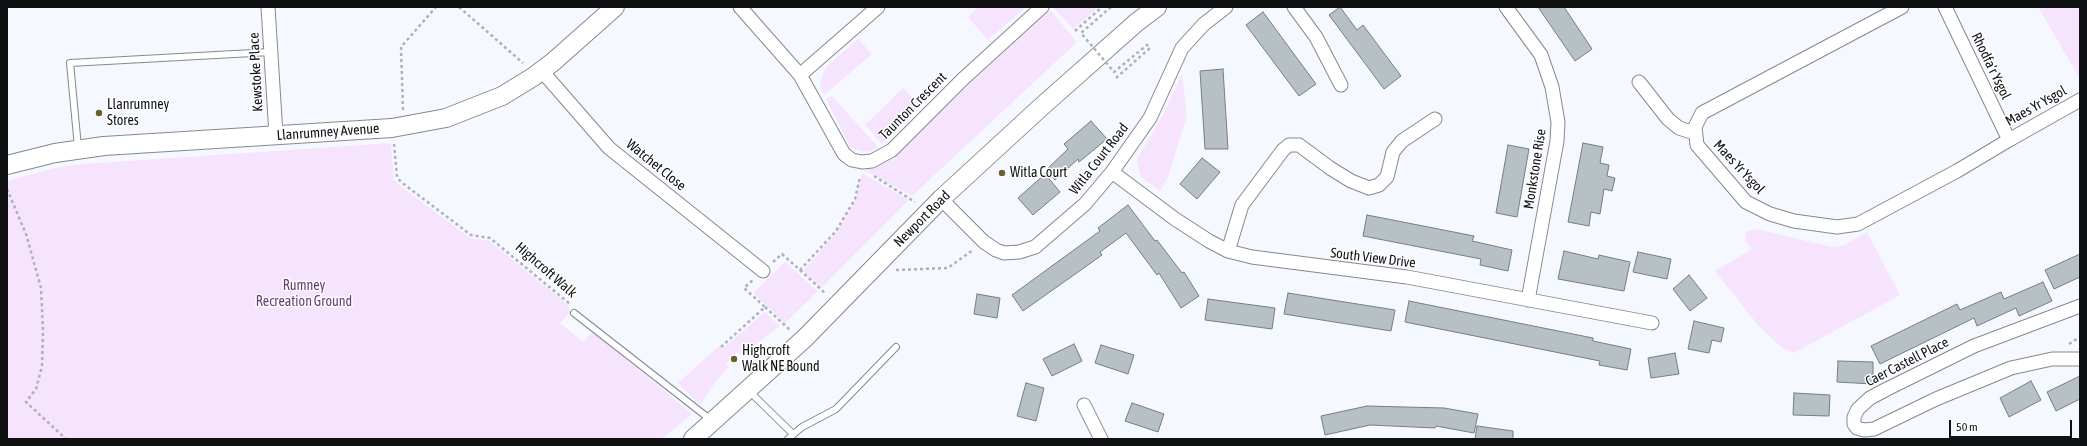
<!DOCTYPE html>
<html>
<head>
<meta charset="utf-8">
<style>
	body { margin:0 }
	#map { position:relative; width:2087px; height:446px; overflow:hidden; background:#f5f9ff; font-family:"Asap Condensed",sans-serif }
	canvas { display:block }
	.frame { position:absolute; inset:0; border:8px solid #0f1113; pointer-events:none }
	.scale { position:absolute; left:1949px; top:420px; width:123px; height:18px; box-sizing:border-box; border:2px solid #0f1113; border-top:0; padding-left:5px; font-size:12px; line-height:14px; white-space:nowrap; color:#0f1113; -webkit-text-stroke:3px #fff; paint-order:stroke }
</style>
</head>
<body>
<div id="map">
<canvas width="2087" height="446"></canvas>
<div class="frame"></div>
<div class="scale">50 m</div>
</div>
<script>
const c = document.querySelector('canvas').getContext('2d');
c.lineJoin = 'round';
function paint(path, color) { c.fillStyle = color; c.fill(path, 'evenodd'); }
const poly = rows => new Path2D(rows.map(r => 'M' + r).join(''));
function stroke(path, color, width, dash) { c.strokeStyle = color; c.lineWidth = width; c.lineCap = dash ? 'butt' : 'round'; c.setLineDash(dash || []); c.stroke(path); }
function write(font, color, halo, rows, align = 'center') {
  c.font = font + ' "Asap Condensed",sans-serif'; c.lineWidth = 3; c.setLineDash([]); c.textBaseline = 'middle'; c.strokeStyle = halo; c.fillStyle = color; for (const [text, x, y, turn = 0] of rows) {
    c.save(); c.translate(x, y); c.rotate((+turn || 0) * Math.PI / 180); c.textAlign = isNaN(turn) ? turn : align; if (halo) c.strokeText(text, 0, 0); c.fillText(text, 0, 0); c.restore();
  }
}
paint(poly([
	[979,7,1026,7,988,40,968,17],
	[1053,7,1099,7,1073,29],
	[2038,7,2080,7,2080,79],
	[1050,10,1077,42,912,196,864,170,879,166,894,158,918,132],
	[858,39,872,54,824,95,820,83,826,67],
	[1182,74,1187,115,1168,177,1160,191,1141,177,1137,162,1138,157,1162,117],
	[903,88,920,106,882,144,865,125],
	[832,96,878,147,872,151,866,152,851,148,826,99],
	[391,143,394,179,399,185,470,238,488,240,567,304,570,312,560,323,583,342,590,334,594,333,692,414,662,439,7,439,7,181,59,167,85,164],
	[862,173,909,200,821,288,803,271,836,233,849,212,856,198],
	[1756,229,1832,247,1844,245,1867,232,1900,295,1794,353,1781,347,1758,325,1715,271,1752,249,1745,241,1746,232],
	[785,262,818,291,785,323,753,293],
	[765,312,780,326,741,355,737,352,726,364,729,367,716,381,700,405,678,383,719,346,722,349]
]), '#f6e3fe');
const building = poly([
	[1340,7,1357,30,1363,25,1401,76,1384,89,1329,15,1340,7],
	[1538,7,1564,7,1592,49,1575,61,1538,7],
	[1263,12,1316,84,1299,96,1246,25,1263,12],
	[1223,69,1228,149,1205,149,1200,71,1223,69],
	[1091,121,1107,139,1079,162,1078,159,1055,180,1046,170,1068,149,1064,144,1091,121],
	[1583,143,1603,147,1600,163,1609,165,1607,176,1615,178,1612,191,1604,189,1600,214,1591,212,1589,226,1568,222,1583,143],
	[1508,145,1529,149,1517,217,1496,213,1508,145],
	[1202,158,1220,172,1197,199,1180,184,1202,158],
	[1045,174,1060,192,1033,215,1018,198,1045,174],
	[1128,205,1155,241,1157,240,1182,273,1184,272,1199,296,1181,308,1159,273,1157,275,1126,233,1100,252,1102,255,1023,311,1012,295,1100,231,1098,228,1128,205],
	[1367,215,1474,236,1472,241,1512,250,1508,271,1480,265,1481,259,1363,236,1367,215],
	[1564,251,1598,259,1599,255,1630,262,1624,291,1558,279,1564,251],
	[1638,252,1671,259,1667,279,1633,272,1638,252],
	[2080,254,2080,277,2054,289,2045,270,2080,254],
	[1689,275,1707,298,1690,311,1673,289,1689,275],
	[2043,282,2052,301,2019,316,2016,308,1977,326,1974,318,1880,364,1871,346,1957,304,1960,310,2001,292,2004,299,2043,282],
	[1288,293,1395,310,1391,331,1284,314,1288,293],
	[977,294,1000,298,997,318,974,314,977,294],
	[1208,299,1275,308,1272,329,1205,320,1208,299],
	[1409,301,1593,338,1593,341,1631,349,1627,370,1599,365,1600,361,1405,322,1409,301],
	[1694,321,1724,328,1721,342,1712,340,1709,353,1688,349,1694,321],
	[1074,344,1082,361,1052,376,1043,359,1074,344],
	[1101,345,1134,355,1128,374,1095,363,1101,345],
	[1675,353,1679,374,1651,378,1648,358,1675,353],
	[1838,361,1873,362,1873,384,1837,382,1838,361],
	[2080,376,2080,399,2056,411,2047,392,2080,376],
	[2031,381,2041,400,2009,417,2000,398,2031,381],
	[1026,383,1044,388,1036,421,1017,416,1026,383],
	[1794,393,1830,395,1829,416,1793,415,1794,393],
	[1132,403,1164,414,1158,432,1125,421,1132,403],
	[1367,406,1444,408,1478,414,1474,433,1436,426,1435,428,1370,425,1325,435,1321,416,1367,406],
	[1477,426,1513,431,1513,439,1475,439,1477,426]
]);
paint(building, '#b7c0c4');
stroke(building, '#767e81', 1);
const lane = poly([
	[78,147,70,63,271,52],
	[574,313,711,420],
	[749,391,793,434],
	[788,439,802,427,836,409,896,347]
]);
const street = poly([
	[268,7,276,135],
	[740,7,800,75,844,154,852,160,862,162,872,161,892,150,963,79,1042,7],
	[1294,7,1316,37,1341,85],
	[1506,7,1541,55,1552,87,1558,122,1557,141,1528,300],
	[1902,7,1702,113,1695,127,1697,145,1746,202,1770,214,1794,221,1837,227,1858,224,1957,171,2009,140,2080,100],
	[1945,7,2009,140],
	[541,70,609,148,763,271],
	[800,75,878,7],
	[1639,82,1668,119,1679,128,1694,133],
	[1112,172,1175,219,1209,241,1228,251,1252,257,1407,277,1652,323],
	[941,199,984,242,996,250,1004,253,1019,252,1035,247,1085,204,1112,172,1150,118,1182,48,1204,24,1226,7],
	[1228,251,1242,205,1283,150,1289,145,1299,145,1330,168,1351,181,1369,188,1379,185,1387,177,1393,152,1402,141,1435,119],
	[2080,306,1974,346,1887,389,1870,398,1858,409,1854,417,1854,424,1857,428,1864,430,1874,429,1936,399,2011,368,2052,359,2080,359],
	[1084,405,1101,439]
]);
const secondary = poly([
	[7,165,55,153,104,146,392,128,446,118,502,96,533,77,553,62,615,7],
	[693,439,805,338,941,199,1040,108,1137,22,1157,7]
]);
stroke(lane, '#84898f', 8);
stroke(street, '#84898f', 15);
stroke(secondary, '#84898f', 20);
stroke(poly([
	[459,7,523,63],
	[1075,31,1102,7],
	[403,110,401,47,436,7],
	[394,144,397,177,401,182,471,235,490,238,570,304],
	[874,176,915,202],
	[7,189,26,234,41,288,43,330,42,366,36,389,26,402,66,439],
	[773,262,782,254,800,270,836,231,855,199,860,177],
	[800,270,826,294],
	[896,270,948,268,973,250],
	[765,307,790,330],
	[2069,344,2080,337],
	[721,347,765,307,744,288,753,280]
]), '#aeb1b6', 2.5, [3, 3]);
stroke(lane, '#fff', 6);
stroke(street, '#fff', 13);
stroke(secondary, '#fff', 18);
stroke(poly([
	[1111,7,1081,33,1114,72,1147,45,1150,48,1116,78]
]), '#aeb1b6', 2.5, [3, 3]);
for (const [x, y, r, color] of [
	[99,113,4,"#6b602d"],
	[1002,173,4,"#6b602d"],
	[734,359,4,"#6b602d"]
]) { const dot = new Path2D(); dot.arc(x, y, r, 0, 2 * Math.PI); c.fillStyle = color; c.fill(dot); stroke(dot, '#fff', 1.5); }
write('14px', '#0f1113', '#fff', [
	["Rhodfa'r Ysgol",1991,66,64],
	["Kewstoke Place",256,72,-93],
	["Taunton Crescent",913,106,-45],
	["Maes Yr Ysgol",2036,106,-29],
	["Llanrumney Avenue",328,132,-4],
	["Witla Court Road",1099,159,-52],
	["Watchet Close",656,165,39],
	["Maes Yr Ysgol",1739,167,47],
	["Monkstone Rise",1535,169,-81],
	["Newport Road",922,219,-45],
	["South View Drive",1373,258,7],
	["Highcroft Walk",546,270,41],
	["Caer Castell Place",1907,362,-27]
]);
write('14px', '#0f1113', '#fff', [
	["Llanrumney",107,105],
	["Stores",107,121],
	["Witla Court",1010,173],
	["Highcroft",742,351],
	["Walk NE Bound",742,367]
], 'left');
write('14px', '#653e75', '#fff', [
	["Rumney",304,286],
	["Recreation Ground",304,302]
]);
</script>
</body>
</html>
